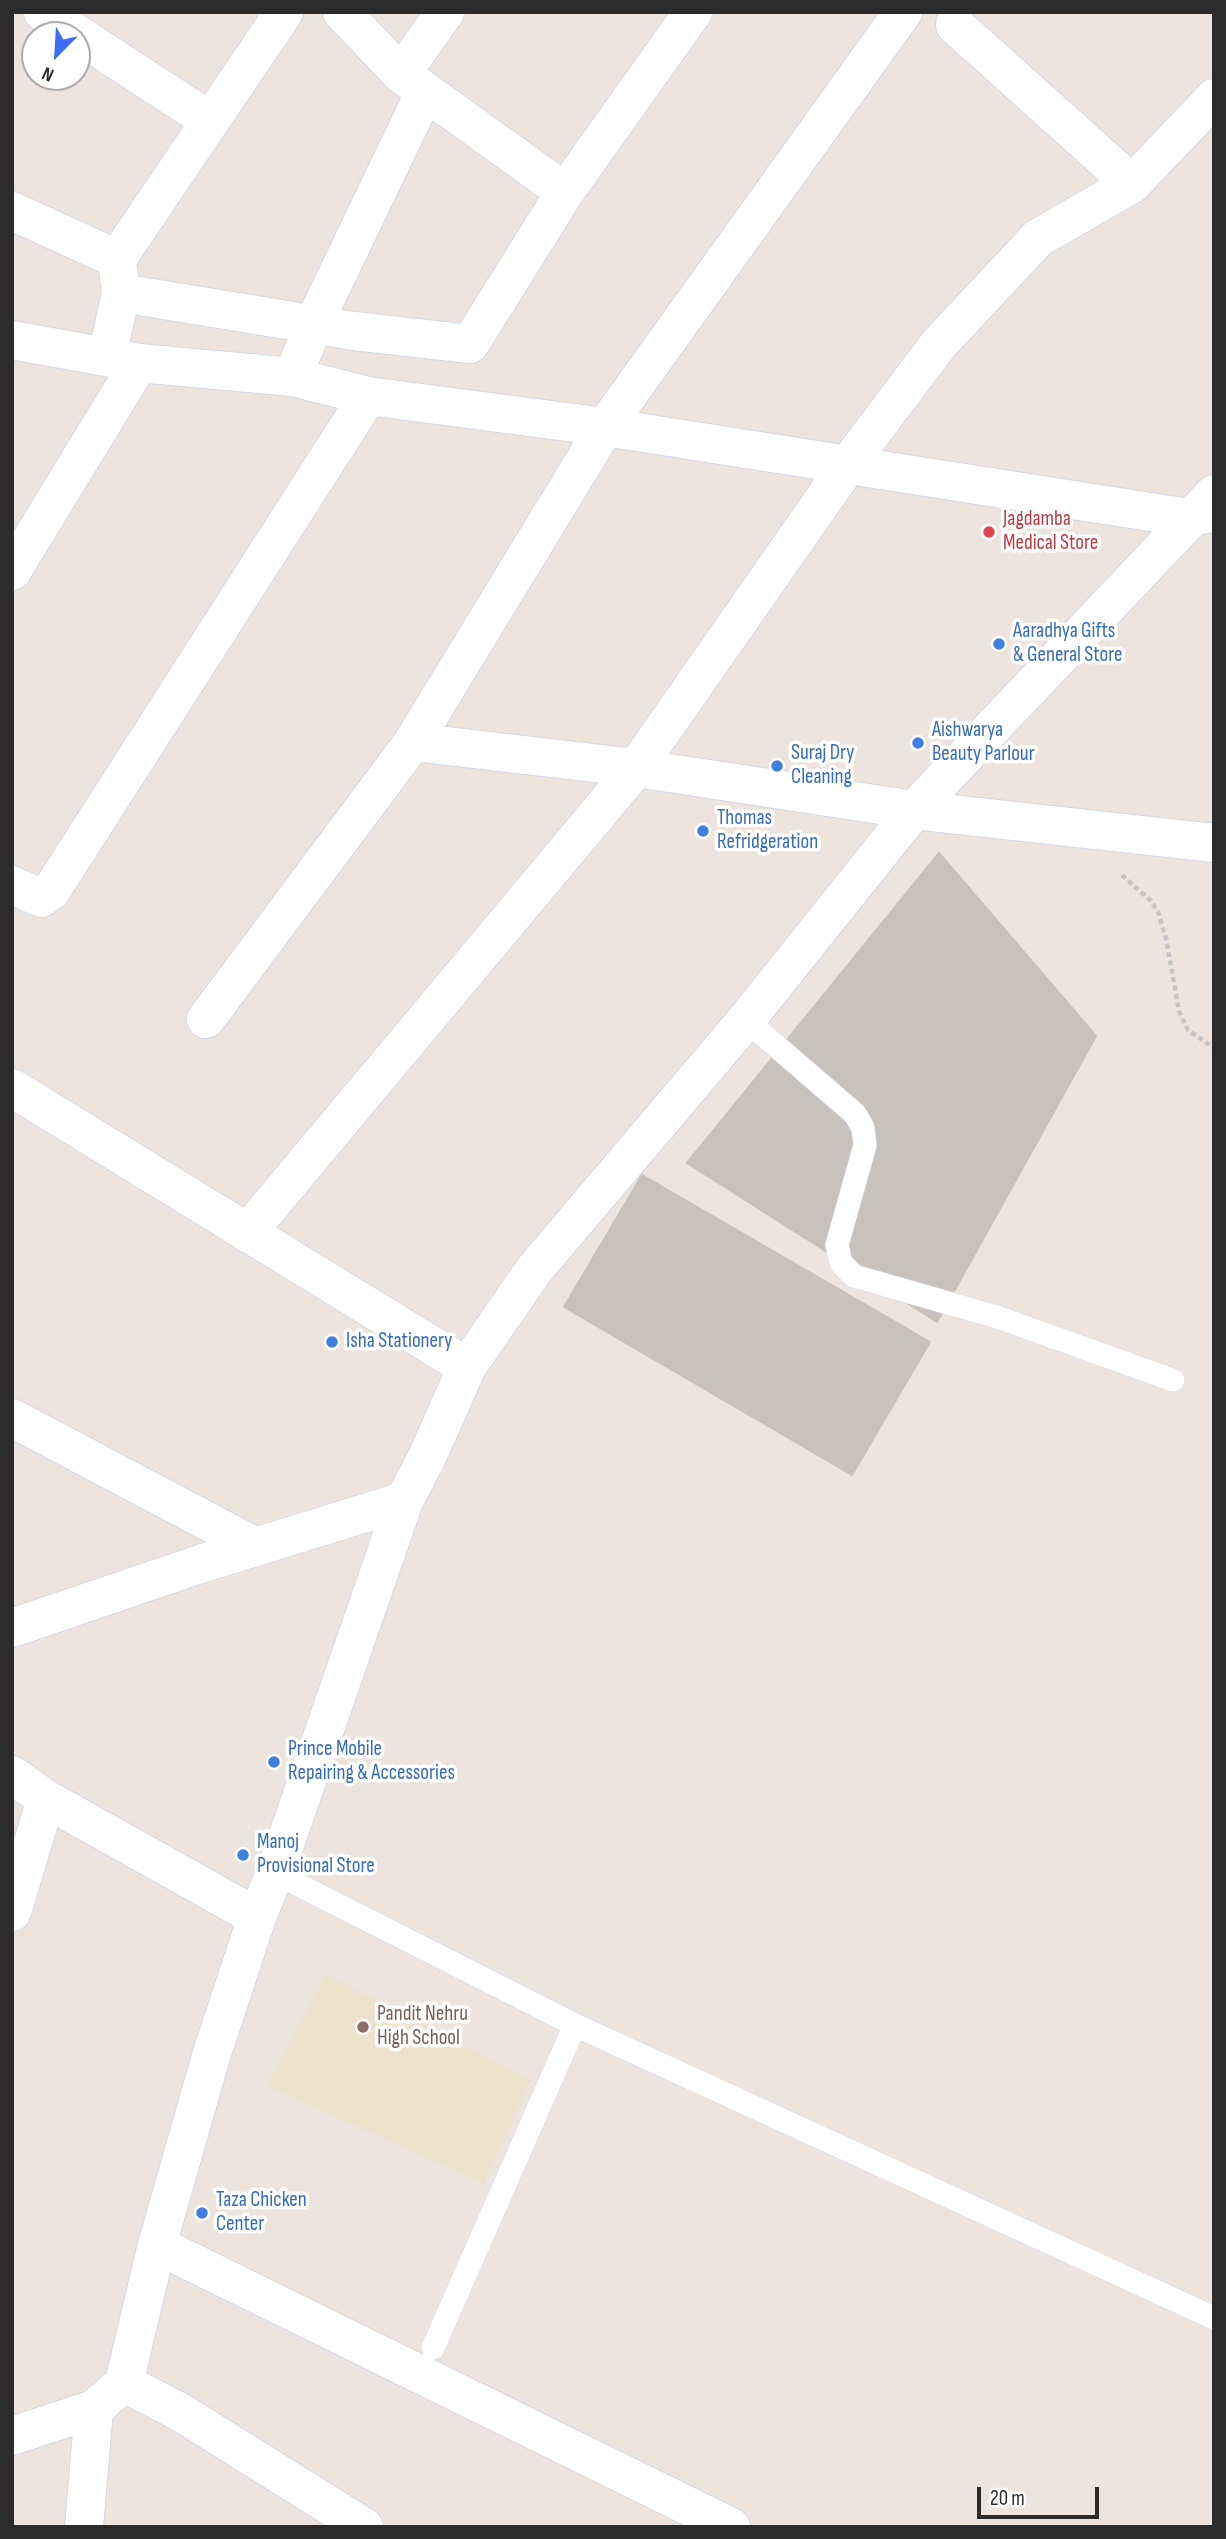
<!DOCTYPE html>
<html>
<head>
<meta charset="utf-8">
<style>
	body { margin:0 }
	#map { position:relative; width:1226px; height:2539px; overflow:hidden; background:#ede5dd; font-family:"Sofia Sans Condensed",sans-serif }
	canvas { display:block }
	.frame { position:absolute; inset:0; border:14px solid #2b2b2b; pointer-events:none }
	.north { position:absolute; left:21px; top:21px; width:70px; height:70px; box-sizing:border-box; background:#fff; border:2px solid #aaa; border-radius:50%; rotate:204deg; font-size:19px; font-weight:700; line-height:28px; text-align:center; color:#2b2b2b }
	.north::after { content:''; display:block; margin:auto; width:24px; height:32px; background:#3d6bf9; clip-path:polygon(50% 0,100% 100%,50% 72%,0 100%) }
	.scale { position:absolute; left:977px; top:2487px; width:122px; height:32px; box-sizing:border-box; border:4px solid #2b2b2b; border-top:0; padding-left:9px; font-size:21px; line-height:24px; white-space:nowrap; color:#2b2b2b; -webkit-text-stroke:5px #fff; paint-order:stroke }
</style>
</head>
<body>
<div id="map">
<canvas width="1226" height="2539"></canvas>
<div class="frame"></div>
<div class="north">N</div>
<div class="scale">20 m</div>
</div>
<script>
const c = document.querySelector('canvas').getContext('2d');
c.lineJoin = 'round';
function paint(path, color) { c.fillStyle = color; c.fill(path, 'evenodd'); }
const poly = rows => new Path2D(rows.map(r => 'M' + r).join(''));
function stroke(path, color, width, dash) { c.strokeStyle = color; c.lineWidth = width; c.lineCap = dash ? 'butt' : 'round'; c.setLineDash(dash || []); c.stroke(path); }
function write(font, color, halo, rows, align = 'center') {
  c.font = font + ' "Sofia Sans Condensed",sans-serif'; c.lineWidth = 7; c.setLineDash([]); c.textBaseline = 'middle'; c.strokeStyle = halo; c.fillStyle = color; for (const [text, x, y, turn = 0] of rows) {
    c.save(); c.translate(x, y); c.rotate((+turn || 0) * Math.PI / 180); c.textAlign = isNaN(turn) ? turn : align; if (halo) c.strokeText(text, 0, 0); c.fillText(text, 0, 0); c.restore();
  }
}
paint(poly([
	[326,1974,531,2080,484,2184,267,2086]
]), '#eee1cd');
const building = poly([
	[939,853,1096,1036,937,1322,687,1163,939,853],
	[642,1175,930,1342,852,1475,564,1307,642,1175]
]);
paint(building, '#c8c2bc');
stroke(building, '#c8c1b7', 2);
const service = poly([
	[746,1020,855,1114,863,1128,865,1145,837,1245,841,1263,854,1276,997,1317,1173,1380],
	[275,1873,575,2025,1214,2318],
	[433,2348,575,2025]
]);
const minor = poly([
	[43,12,209,120],
	[342,12,401,74,565,192],
	[955,25,1132,184,1214,98],
	[401,74,445,12],
	[12,211,117,259,121,293,354,331,470,344,565,192,693,12],
	[117,259,284,12],
	[12,340,139,363,293,377,368,396,605,427,1189,518,1214,512],
	[107,357,121,293],
	[293,377,314,323,425,92],
	[12,571,139,363],
	[413,742,636,768,914,810,1214,843],
	[12,885,41,898,51,891,368,396],
	[206,1019,413,742,605,427,903,12],
	[12,1088,467,1367],
	[247,1233,636,768,849,463,938,345,1038,238,1132,184],
	[12,1418,256,1547],
	[12,1628,197,1565,404,1501],
	[12,1775,46,1799,257,1917],
	[12,1912,46,1799],
	[157,2245,731,2527],
	[124,2383,180,2412,364,2527],
	[84,2527,94,2409]
]);
const tertiary = poly([
	[12,2436,94,2409,124,2383,157,2245,212,2053,257,1917,275,1873,404,1501,427,1457,467,1367,534,1270,746,1020,914,810,1214,494]
]);
stroke(service, '#d2d7e3', 24);
stroke(minor, '#d2d7e3', 40);
stroke(tertiary, '#d2d7e3', 40);
stroke(poly([
	[1122,875,1151,901,1158,912,1166,938,1179,1011,1188,1030,1214,1048]
]), '#c4c4c4', 4.5, [5, 3.5]);
stroke(service, '#fff', 23);
stroke(minor, '#fff', 38);
stroke(tertiary, '#fff', 38);
for (const [x, y, r, color] of [
	[989,532,7,"#e0444e"],
	[999,644,7,"#3f7fe0"],
	[918,743,7,"#3f7fe0"],
	[777,766,7,"#3f7fe0"],
	[703,831,7,"#3f7fe0"],
	[332,1342,7,"#3f7fe0"],
	[274,1762,7,"#3f7fe0"],
	[243,1855,7,"#3f7fe0"],
	[363,2027,7,"#8d6e63"],
	[202,2213,7,"#3f7fe0"]
]) { const dot = new Path2D(); dot.arc(x, y, r, 0, 2 * Math.PI); c.fillStyle = color; c.fill(dot); stroke(dot, '#fff', 2.5); }
write('21px', '#be3a42', '#fff', [
	["Jagdamba",1003,520],
	["Medical Store",1003,544]
], 'left');
write('21px', '#366cbe', '#fff', [
	["Aaradhya Gifts",1013,632],
	["& General Store",1013,656],
	["Aishwarya",932,731],
	["Beauty Parlour",932,755],
	["Suraj Dry",791,754],
	["Cleaning",791,778],
	["Thomas",717,819],
	["Refridgeration",717,843],
	["Isha Stationery",346,1342],
	["Prince Mobile",288,1750],
	["Repairing & Accessories",288,1774],
	["Manoj",257,1843],
	["Provisional Store",257,1867],
	["Taza Chicken",216,2201],
	["Center",216,2225]
], 'left');
write('21px', '#785e54', '#fff', [
	["Pandit Nehru",377,2015],
	["High School",377,2039]
], 'left');
</script>
</body>
</html>
